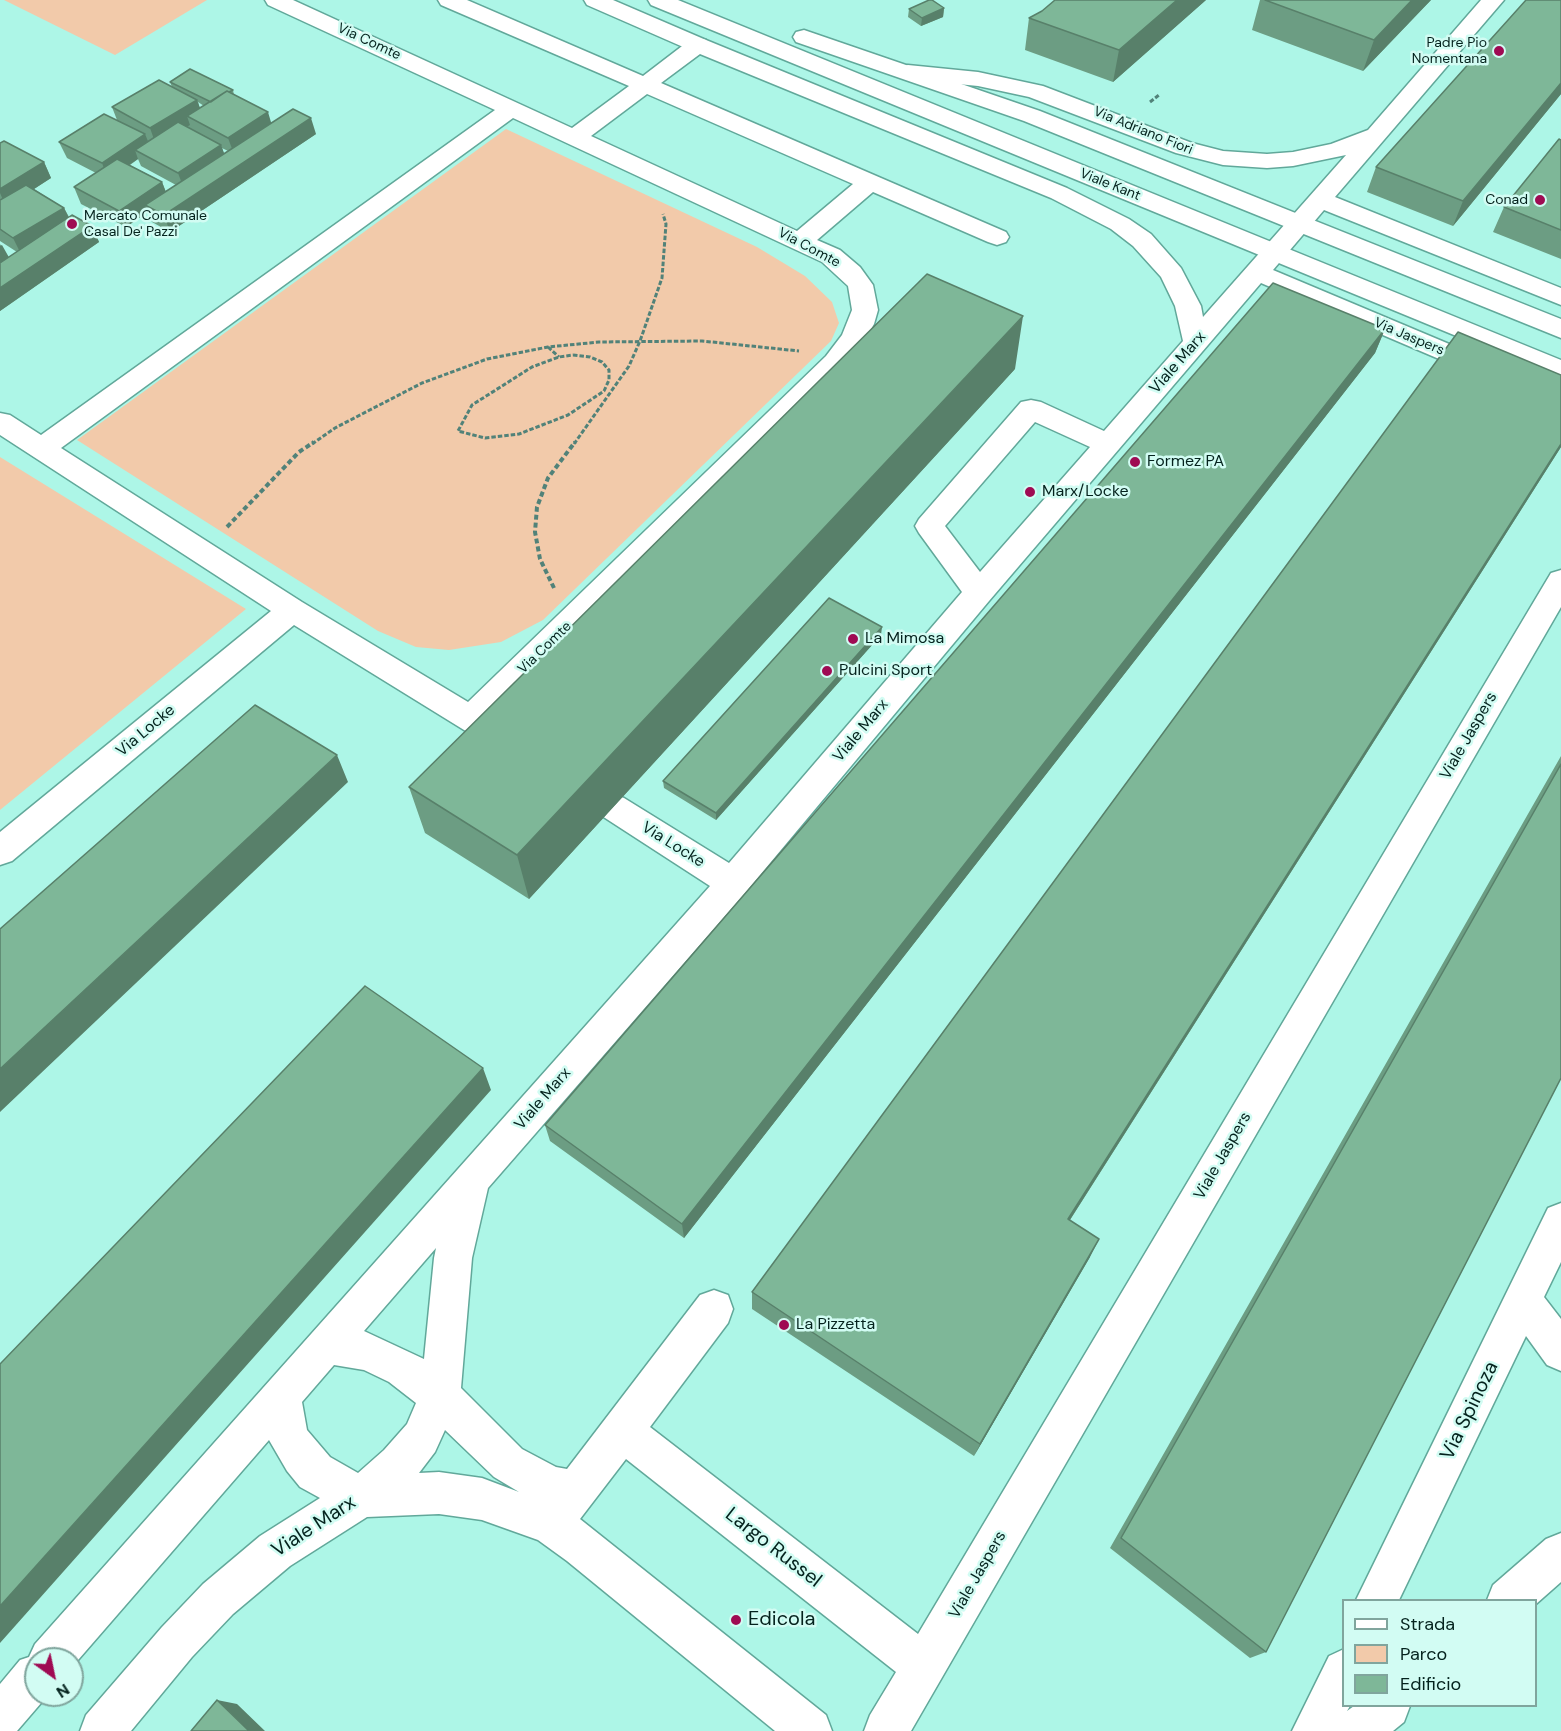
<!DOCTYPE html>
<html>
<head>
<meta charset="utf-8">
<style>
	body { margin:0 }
	#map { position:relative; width:1561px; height:1731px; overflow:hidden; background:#adf6e7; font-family:"DM Sans",sans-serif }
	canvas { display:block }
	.legend { position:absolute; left:1342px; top:1599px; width:195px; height:108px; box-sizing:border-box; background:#d2fcf3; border:2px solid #80a59d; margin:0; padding:8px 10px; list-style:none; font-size:18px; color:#04221d }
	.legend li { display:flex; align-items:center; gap:12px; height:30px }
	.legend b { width:30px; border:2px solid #80a59d }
	.north { position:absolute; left:24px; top:1647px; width:60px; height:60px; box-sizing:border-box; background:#d2fcf3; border:2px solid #80a59d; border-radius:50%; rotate:147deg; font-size:16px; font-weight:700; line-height:24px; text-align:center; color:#04221d }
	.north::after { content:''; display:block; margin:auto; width:21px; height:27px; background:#9f0b53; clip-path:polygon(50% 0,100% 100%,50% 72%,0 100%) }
</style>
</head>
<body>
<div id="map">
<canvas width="1561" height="1731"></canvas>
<ul class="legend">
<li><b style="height:8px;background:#fff"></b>Strada</li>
<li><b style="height:16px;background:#f2caaa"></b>Parco</li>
<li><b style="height:16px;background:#7eb798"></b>Edificio</li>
</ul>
<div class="north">N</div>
</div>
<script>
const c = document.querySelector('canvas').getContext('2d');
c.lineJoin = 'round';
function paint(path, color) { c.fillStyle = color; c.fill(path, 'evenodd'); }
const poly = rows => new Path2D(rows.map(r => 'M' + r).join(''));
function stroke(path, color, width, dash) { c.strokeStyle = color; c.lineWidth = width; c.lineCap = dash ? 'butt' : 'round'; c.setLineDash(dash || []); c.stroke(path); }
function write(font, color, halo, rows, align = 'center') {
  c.font = font + ' "DM Sans",sans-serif'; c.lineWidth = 5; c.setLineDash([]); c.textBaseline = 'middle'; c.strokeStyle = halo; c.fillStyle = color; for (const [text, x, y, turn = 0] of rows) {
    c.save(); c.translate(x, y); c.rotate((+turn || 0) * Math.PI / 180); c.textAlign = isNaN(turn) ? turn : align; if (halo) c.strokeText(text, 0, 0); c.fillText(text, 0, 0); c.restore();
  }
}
paint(poly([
	[4,0,207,0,115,55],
	[506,129,757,247,805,276,832,302,839,323,831,341,543,620,501,642,449,650,416,647,378,631,77,440],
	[0,457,246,609,0,810]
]), '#f2caaa');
const minor = poly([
	[265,0,293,0,572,128,629,86,441,5,438,0,467,0,643,76,690,40,698,38,706,40,1067,188,1129,219,1151,234,1181,268,1201,306,1203,317,1346,155,1293,166,1267,168,1223,165,1176,153,1029,97,978,86,908,79,900,77,897,72,900,67,908,65,978,72,1043,86,1192,143,1223,151,1267,154,1293,152,1331,144,1368,130,1481,0,1504,0,1335,197,1561,288,1561,305,1324,210,1273,270,1561,391,1561,411,1261,283,989,601,745,893,488,1188,472,1258,461,1388,522,1449,556,1467,567,1469,700,1295,714,1290,728,1295,733,1309,728,1323,650,1427,918,1634,1551,573,1561,570,1561,607,911,1731,864,1731,870,1715,896,1672,626,1459,580,1519,826,1715,832,1731,775,1731,567,1561,538,1540,482,1520,439,1514,367,1517,290,1566,233,1614,192,1657,131,1731,80,1731,86,1715,162,1627,203,1584,260,1536,320,1498,300,1487,287,1471,269,1440,72,1667,72,1659,36,1659,36,1695,48,1695,17,1731,0,1731,0,1684,20,1660,29,1657,35,1644,710,886,602,816,597,807,602,798,613,794,624,798,729,863,962,592,919,533,915,526,919,519,1021,402,1031,400,1041,402,1104,431,1183,341,1175,306,1161,277,1133,246,1111,229,1051,198,700,54,661,83,1006,232,1009,237,1006,242,997,245,988,242,873,192,817,240,840,250,860,267,873,285,878,310,874,324,862,345,844,368,493,716,499,720,504,729,499,738,488,741,477,738,294,625,12,861,0,865,0,832,271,611,0,435,0,413,10,415,41,435,495,110,268,5,265,0],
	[647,94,853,184,797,231,591,136,647,94],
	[513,118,822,262,848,286,852,310,842,335,826,356,468,702,302,602,61,448,513,118],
	[1035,422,1090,447,980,572,945,526,1035,422],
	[436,1248,434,1258,424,1359,364,1331,436,1248],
	[334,1365,364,1370,389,1382,416,1403,407,1424,384,1450,358,1473,330,1457,307,1430,302,1402,334,1365],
	[445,1430,494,1477,519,1492,482,1478,439,1472,419,1473,435,1452,445,1430],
	[1561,1203,1561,1262,1544,1297,1561,1319,1561,1371,1547,1365,1526,1336,1399,1600,1356,1600,1548,1208,1561,1203],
	[1561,1533,1561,1582,1536,1604,1536,1600,1487,1600,1493,1585,1546,1539,1561,1533],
	[1344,1649,1344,1706,1350,1706,1347,1711,1354,1706,1410,1706,1404,1722,1393,1731,1292,1731,1329,1656,1344,1649]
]);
const major = poly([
	[584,0,613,0,706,40,709,45,706,50,698,52,690,50,587,5,584,0],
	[648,0,678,0,1561,360,1561,379,651,5,648,0],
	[804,30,1040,111,1561,319,1561,338,1024,121,796,42,793,37,796,32,804,30]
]);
stroke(minor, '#61a89a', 3);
stroke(major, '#61a89a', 3);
stroke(poly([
	[1150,102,1159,95],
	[548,347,559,357],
	[573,355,590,357,602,362,609,370,609,380,604,391,568,415,519,434,485,438,458,431,472,405,532,367,559,357,573,355],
	[312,444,335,428,422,383,487,359,548,347,599,342,702,341,799,351],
	[574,444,629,366,640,341,662,278,666,224,663,214]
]), '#518279', 3, [4.5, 2]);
stroke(poly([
	[227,527,299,452,314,442],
	[554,588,540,559,535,532,537,507,548,478,575,442]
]), '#518279', 4, [5, 3]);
paint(minor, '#fff');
paint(major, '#fff');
paint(poly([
	[1206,0,1113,82,1025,50,1029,18],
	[1260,0,1431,0,1363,71,1252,30],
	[1561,0,1561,94,1453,226,1367,192,1376,167],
	[944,8,943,17,921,26,908,17,909,9],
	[170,82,233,90,234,95,272,123,316,134,170,232,152,222,148,212,126,227,81,204,74,187,96,173,67,158,59,142,117,120,112,107,172,87],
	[198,102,204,106,200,108],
	[222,148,228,151,224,154],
	[138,159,141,166,176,185,166,192,162,182,130,165],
	[1561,140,1561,259,1493,232,1504,207],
	[0,143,44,162,51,178,34,189,64,208,69,217,92,226,99,242,0,311,0,244,9,258,17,252,0,241],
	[1385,329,1375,353,684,1238,550,1141,545,1125],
	[1015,369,529,899,425,833,409,787],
	[1561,375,1561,447,1070,1220,1090,1257,974,1456,752,1309,752,1292],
	[881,635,716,820,664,788,663,781],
	[1561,756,1561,1078,1266,1652,1250,1658,1110,1548]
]), '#6c9d83');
paint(poly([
	[1177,0,1206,0,1113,82,1119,50],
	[1412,0,1431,0,1363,71,1374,40],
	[944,8,943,17,921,26,922,18],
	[1561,83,1561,94,1453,226,1463,201],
	[197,100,203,117,187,116,190,125,156,145,150,128],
	[268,112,273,129,234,154,228,138],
	[311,118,316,134,170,232,164,215],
	[145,134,152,151,135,150,138,159,108,179,102,163],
	[221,145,227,161,184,189,178,173],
	[44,162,51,178,6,207,0,193,0,189],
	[162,182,168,198,145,205,148,212,126,227,119,211],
	[64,208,72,224,21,254,13,238],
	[92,226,99,242,0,311,0,288],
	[2,245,11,261,0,268,0,246],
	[1023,316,1015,369,529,899,517,855],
	[1385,329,1375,353,684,1238,682,1224],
	[1561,444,1561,447,1059,1237,1068,1219],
	[882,627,881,635,716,820,716,813],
	[337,755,348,782,0,1112,0,1069],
	[483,1068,491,1090,0,1643,0,1606],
	[1099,1239,1090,1257,974,1456,980,1444],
	[217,1700,237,1704,265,1731,249,1731]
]), '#58806a');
const building = poly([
	[929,0,932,0,944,8,922,18,909,9,929,0],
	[1055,0,1177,0,1119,50,1029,18,1042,11,1055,0],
	[1265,0,1412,0,1374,40,1265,0],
	[1526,0,1561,0,1561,83,1463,201,1376,167,1526,0],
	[190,69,233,90,229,92,227,91,211,102,170,82,190,69],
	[159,80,197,100,150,128,112,107,159,80],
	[227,91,268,112,228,138,187,116,227,91],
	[293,109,311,118,164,215,145,205,293,109],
	[104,114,145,134,102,163,59,142,104,114],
	[178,122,221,145,178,173,135,150,178,122],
	[1559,139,1561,140,1561,230,1504,207,1559,139],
	[4,141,44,162,0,189,0,143,4,141],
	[117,159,162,182,119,211,74,187,117,159],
	[26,185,64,208,13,238,0,229,0,200,26,185],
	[72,215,92,226,0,288,0,263,72,215],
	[927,274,1023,316,517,855,409,787,927,274],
	[1273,283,1385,329,682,1224,545,1125,1273,283],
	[1458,332,1561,375,1561,444,1068,1219,1099,1239,980,1444,752,1292,1458,332],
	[829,598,882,627,716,813,663,781,829,598],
	[255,705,337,755,0,1069,0,929,255,705],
	[1561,764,1561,1078,1266,1652,1121,1538,1561,764],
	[365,986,483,1068,0,1606,0,1364,365,986],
	[217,1700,249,1731,191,1731,217,1700]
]);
paint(building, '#7eb798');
stroke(building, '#58806a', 1.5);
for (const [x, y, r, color] of [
	[1499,51,6,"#9f0b53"],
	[1540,200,6,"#9f0b53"],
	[72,224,6,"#9f0b53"],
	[1135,462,6,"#9f0b53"],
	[1030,492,6,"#9f0b53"],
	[853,639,6,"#9f0b53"],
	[827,671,6,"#9f0b53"],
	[784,1325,6,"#9f0b53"],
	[736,1620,6,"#9f0b53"]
]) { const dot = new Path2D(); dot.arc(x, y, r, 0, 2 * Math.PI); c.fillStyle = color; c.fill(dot); stroke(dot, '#d2fcf3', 2); }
write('14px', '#04221d', '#d2fcf3', [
	["Via Comte",369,42,25],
	["Via Adriano Fiori",1143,131,22],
	["Viale Kant",1110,185,22],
	["Via Comte",809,248,28],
	["Via Jaspers",1409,337,23],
	["Via Comte",545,648,-44]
]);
write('14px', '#04221d', '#d2fcf3', [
	["Padre Pio",1487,43],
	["Nomentana",1487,59],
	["Conad",1528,200],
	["Mercato Comunale",84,216,"left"],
	["Casal De' Pazzi",84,232,"left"]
], 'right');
write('16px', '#04221d', '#d2fcf3', [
	["Viale Marx",1178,363,-49],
	["Via Locke",146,731,-40],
	["Viale Marx",861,731,-50],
	["Viale Jaspers",1469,736,-60],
	["Via Locke",673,845,32],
	["Viale Marx",543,1099,-49],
	["Viale Jaspers",1223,1156,-60],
	["Viale Jaspers",978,1575,-60]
]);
write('16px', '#04221d', '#d2fcf3', [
	["Formez PA",1147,462],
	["Marx/Locke",1042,492],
	["La Mimosa",865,639],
	["Pulcini Sport",839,671],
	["La Pizzetta",796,1325]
], 'left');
write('20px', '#04221d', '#d2fcf3', [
	["Via Spinoza",1470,1411,-64],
	["Viale Marx",314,1527,-33],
	["Largo Russel",773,1548,38]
]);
write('20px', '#04221d', '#d2fcf3', [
	["Edicola",748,1620]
], 'left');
</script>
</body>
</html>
